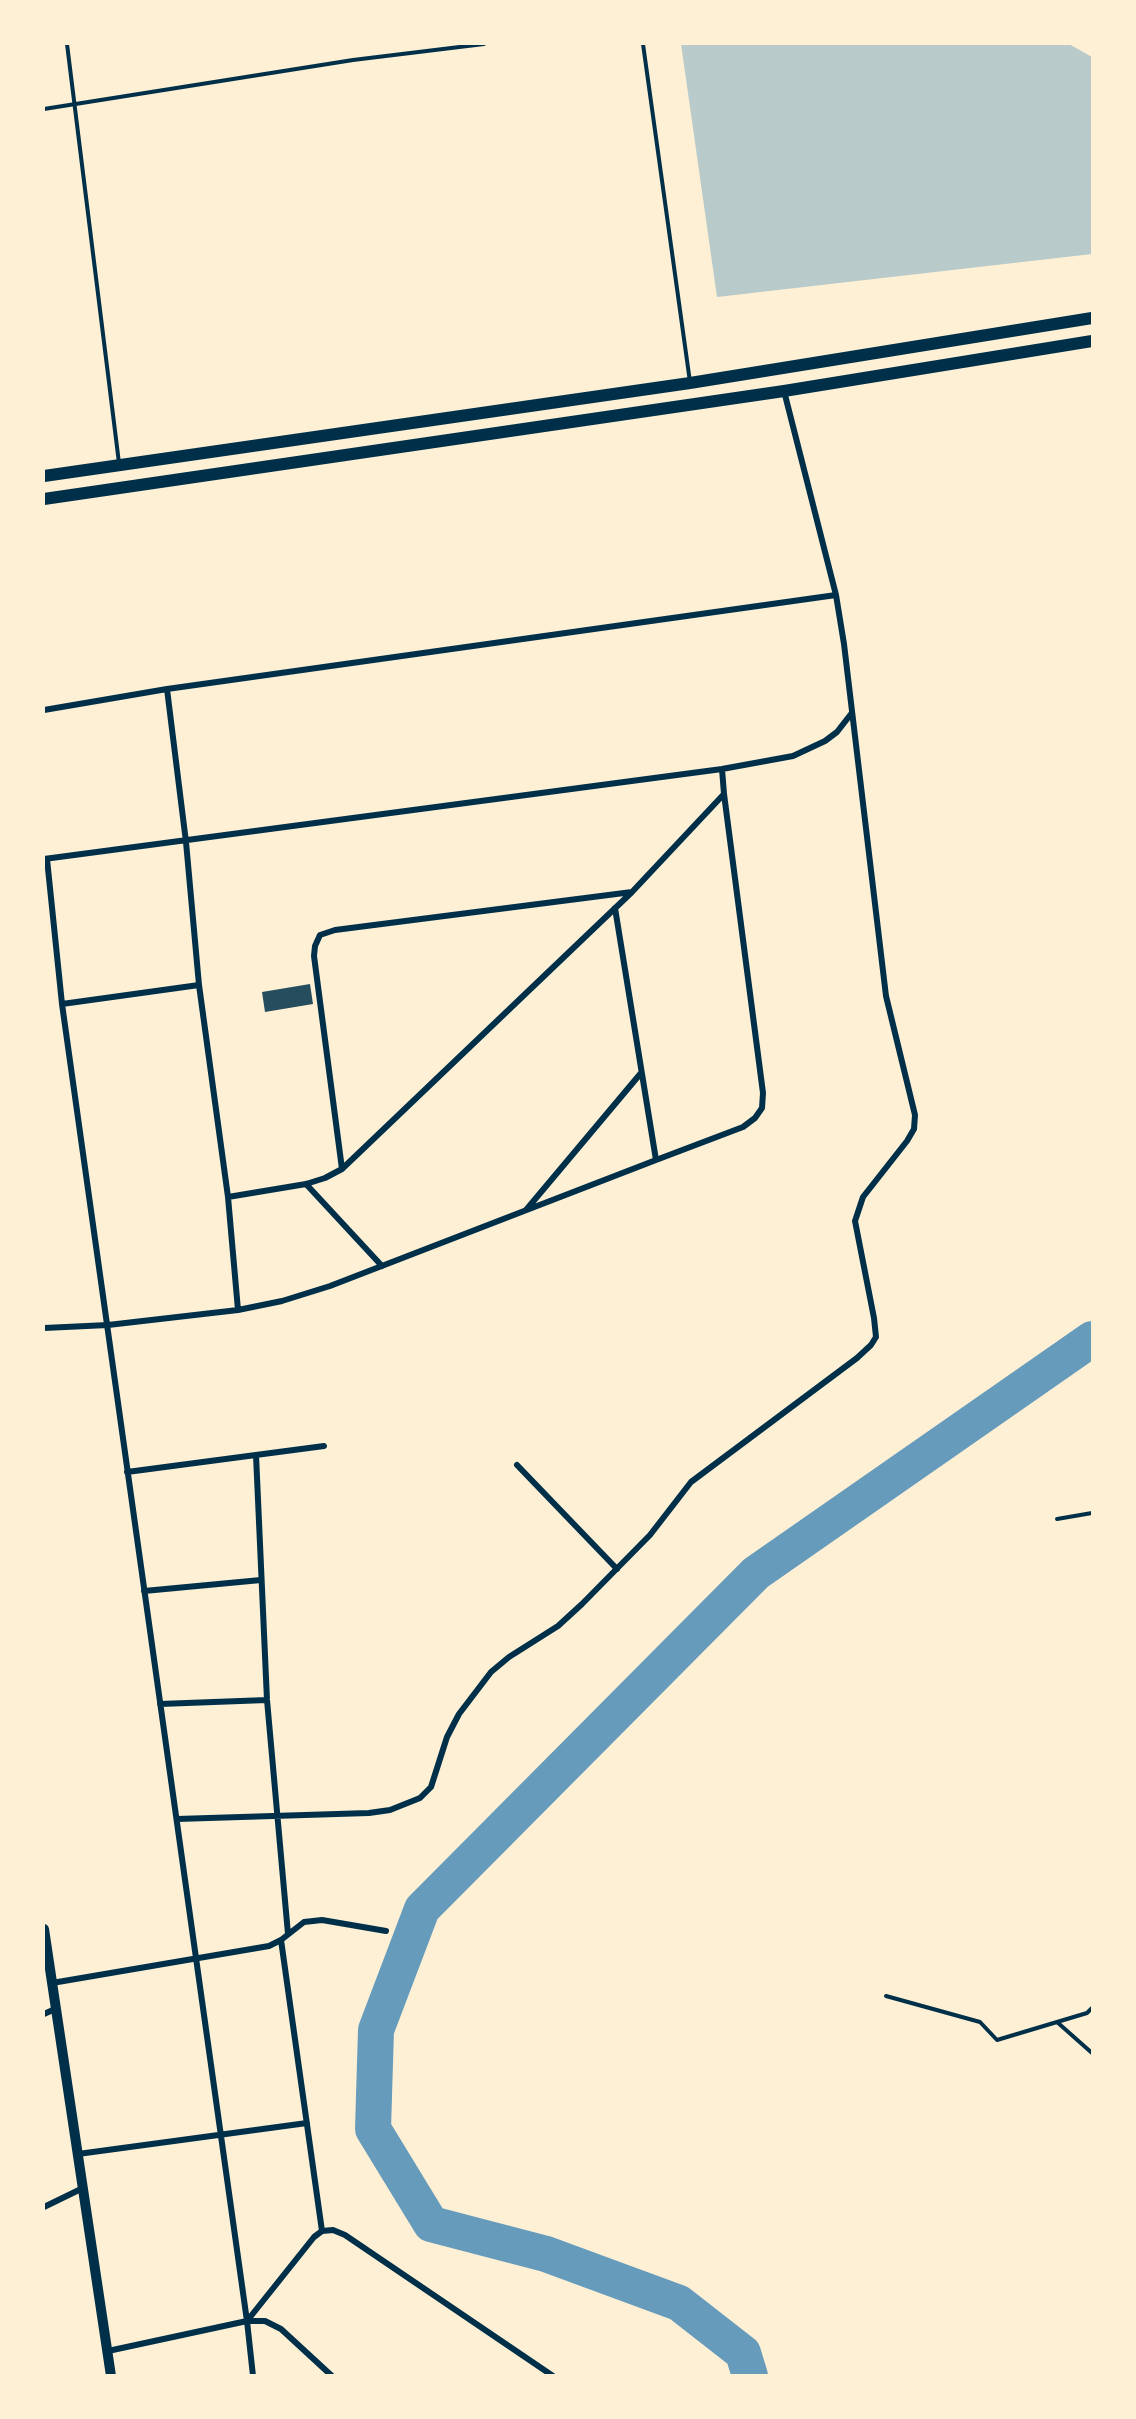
<!DOCTYPE html>
<html>
<head>
<meta charset="utf-8">
<style>
	body { margin:0 }
	#map { position:relative; width:1136px; height:2419px; overflow:hidden; background:#fdf0d5; font-family:Literata,serif }
	canvas { display:block }
	.frame { position:absolute; inset:0; border:45px solid #fdf0d5; pointer-events:none }
</style>
</head>
<body>
<div id="map">
<canvas width="1136" height="2419"></canvas>
<div class="frame"></div>
</div>
<script>
const c = document.querySelector('canvas').getContext('2d');
c.lineJoin = 'round';
function paint(path, color) { c.fillStyle = color; c.fill(path, 'evenodd'); }
const poly = rows => new Path2D(rows.map(r => 'M' + r).join(''));
function stroke(path, color, width, dash) { c.strokeStyle = color; c.lineWidth = width; c.lineCap = dash ? 'butt' : 'round'; c.setLineDash(dash || []); c.stroke(path); }
paint(poly([
	[681,44,1069,44,1092,57,1092,254,717,297]
]), '#b9caca');
stroke(poly([
	[750,2376,743,2353,679,2303,546,2254,431,2224,373,2129,376,2030,422,1909,756,1573,1092,1339]
]), '#669bbc', 36);
paint(poly([
	[310,984,313,1004,265,1012,262,992]
]), '#264d5e');
stroke(poly([
	[1057,1519,1092,1513],
	[886,1996,980,2022,997,2040,1087,2013,1092,2008],
	[1057,2022,1092,2053]
]), '#003049', 4);
stroke(poly([
	[67,44,119,463],
	[643,44,690,382],
	[44,109,353,60,484,44]
]), '#003049', 4);
stroke(poly([
	[167,689,186,842,199,985,228,1197,238,1310],
	[44,710,167,689,836,595],
	[44,859,722,769,793,756,825,741,837,732,851,714],
	[47,859,62,1004,247,2321,253,2376],
	[615,908,656,1160],
	[62,1004,199,985],
	[342,1169,314,956,315,946,320,935,335,930,632,892],
	[306,1184,382,1266],
	[228,1197,306,1184,325,1178,342,1169,632,892,724,794,722,769],
	[526,1210,641,1073],
	[44,1328,108,1325,238,1310,282,1301,330,1286,656,1160,743,1127,755,1118,762,1108,763,1093,724,794],
	[256,1455,267,1700,288,1934],
	[517,1465,617,1569],
	[127,1472,324,1446],
	[144,1591,261,1580],
	[160,1704,267,1700],
	[177,1819,369,1813,390,1810,420,1798,431,1787,447,1737,459,1714,491,1672,509,1657,558,1626,582,1604,650,1535,691,1482,857,1358,871,1345,876,1337,874,1318,855,1221,863,1197,907,1141,914,1129,915,1115,886,996,844,644,836,595,784,391],
	[281,1940,322,2231],
	[52,1983,269,1946,281,1940,304,1922,322,1920,386,1931],
	[44,2014,55,2009],
	[78,2154,307,2123],
	[44,2207,83,2188],
	[247,2321,314,2237,322,2231,333,2230,345,2235,553,2376],
	[108,2351,247,2321,265,2321,281,2329,332,2376]
]), '#003049', 6);
stroke(poly([
	[44,1929,111,2376]
]), '#003049', 10);
stroke(poly([
	[44,476,690,383,1092,318],
	[44,499,784,391,1092,341]
]), '#003049', 12);
</script>
</body>
</html>
